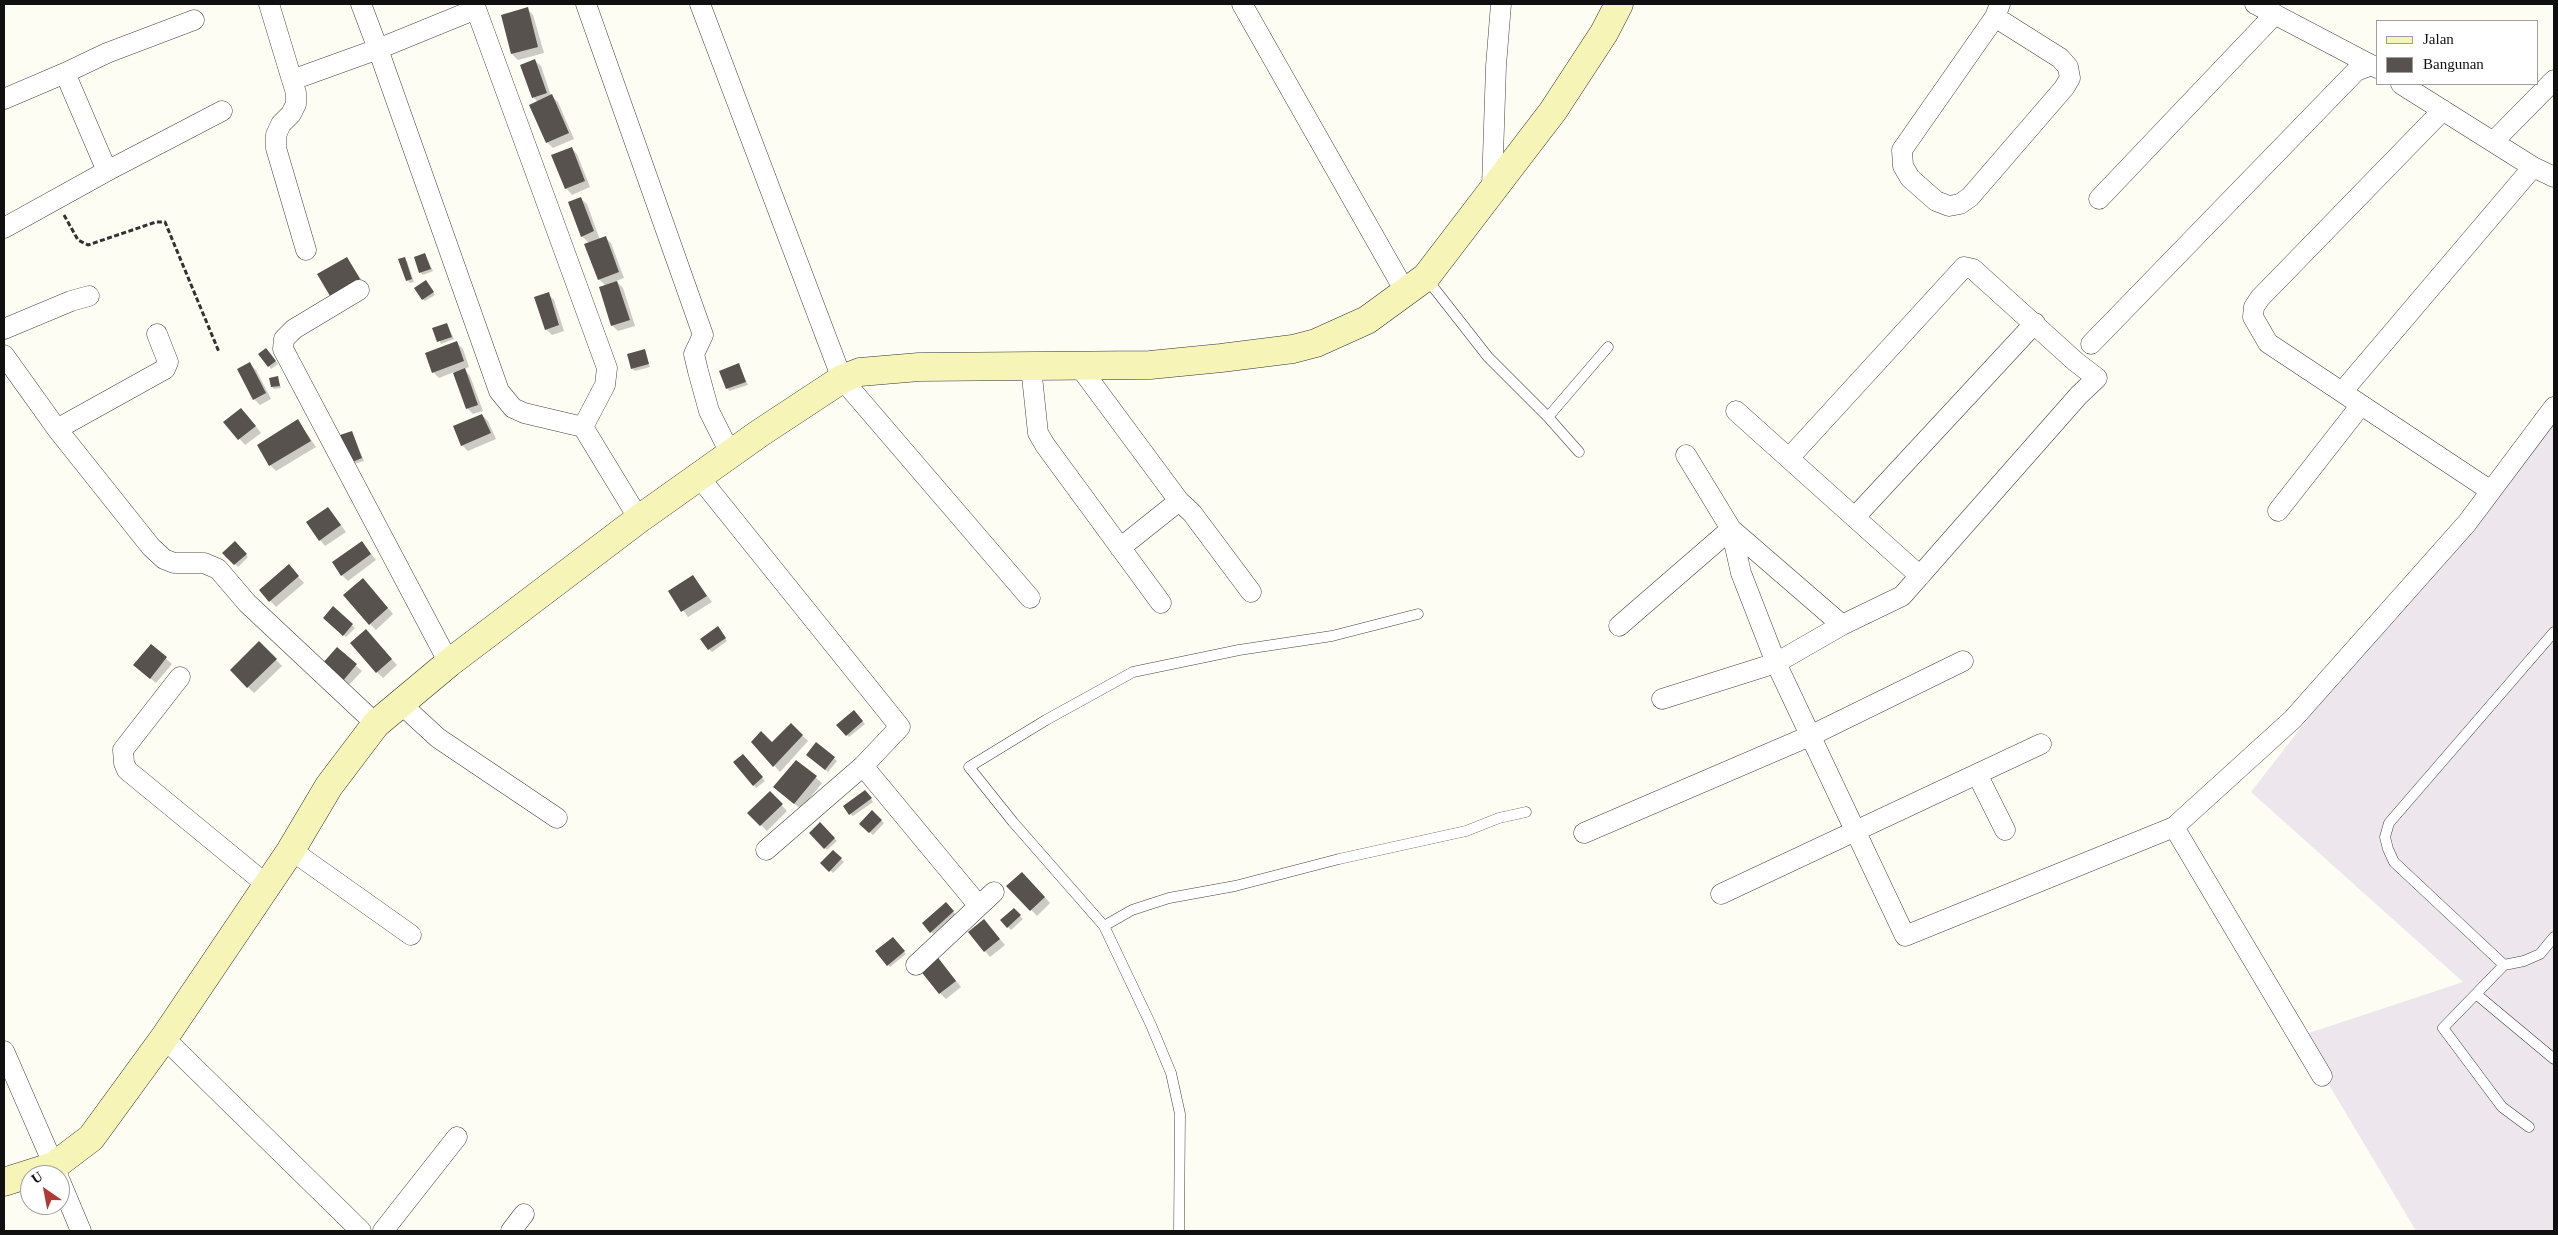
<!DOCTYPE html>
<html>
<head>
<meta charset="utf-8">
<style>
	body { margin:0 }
	#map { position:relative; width:2558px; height:1235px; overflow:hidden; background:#fefdf4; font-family:"Times New Roman",serif }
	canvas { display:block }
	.frame { position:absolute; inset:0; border:5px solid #101010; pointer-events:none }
	.legend { position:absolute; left:2376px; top:20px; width:162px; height:65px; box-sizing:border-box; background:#fff; border:1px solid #9f9f9f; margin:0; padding:6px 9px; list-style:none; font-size:15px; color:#101010 }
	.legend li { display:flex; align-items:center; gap:10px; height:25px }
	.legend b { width:25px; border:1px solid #9f9f9f }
	.north { position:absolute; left:20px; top:1165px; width:50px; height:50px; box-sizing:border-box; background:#fff; border:1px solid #9f9f9f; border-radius:50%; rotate:327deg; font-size:14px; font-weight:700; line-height:20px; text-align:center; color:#101010 }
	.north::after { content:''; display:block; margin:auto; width:18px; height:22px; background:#b13a37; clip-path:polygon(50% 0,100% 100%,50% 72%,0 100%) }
</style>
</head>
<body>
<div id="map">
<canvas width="2558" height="1235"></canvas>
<div class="frame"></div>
<ul class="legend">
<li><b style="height:6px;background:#f6f4b7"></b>Jalan</li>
<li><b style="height:14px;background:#58524e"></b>Bangunan</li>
</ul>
<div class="north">U</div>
</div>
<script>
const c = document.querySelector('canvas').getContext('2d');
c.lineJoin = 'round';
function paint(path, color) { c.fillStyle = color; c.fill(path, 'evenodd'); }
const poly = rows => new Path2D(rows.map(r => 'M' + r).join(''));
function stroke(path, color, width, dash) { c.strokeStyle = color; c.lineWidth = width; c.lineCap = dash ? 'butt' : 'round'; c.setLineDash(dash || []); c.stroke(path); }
paint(poly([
	[2554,401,2554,1231,2416,1231,2300,1036,2463,982,2251,792]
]), '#ede6ed');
paint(poly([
	[527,9,533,15,544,53,518,60,512,54],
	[535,61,541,66,551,96,558,102,574,139,553,148,547,142,538,102,533,97],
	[571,148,577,154,590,187,572,195,567,189,553,156],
	[581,199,587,204,600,240,605,238,611,243,624,278,616,281,623,288,635,326,618,331,612,325,606,286,599,279,589,243,582,236],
	[425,254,433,271,423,275,420,272],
	[347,258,365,285,336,301],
	[404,259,407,261,414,282,410,283,407,280],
	[428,284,435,295,425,301,423,299],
	[548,294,554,300,564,331,552,335,546,329],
	[447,324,454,339,441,344,434,329],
	[457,343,463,349,469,367,464,369,470,376,483,411,473,414,467,408,454,372,439,378,433,372],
	[644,351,650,367,635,371,632,368],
	[269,352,278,364,271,369,269,366],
	[250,364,256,370,271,399,260,405,254,399],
	[739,365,748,385,729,391,721,371],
	[277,377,281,388,274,389,272,387],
	[247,415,261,433,245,445,225,422],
	[482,415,488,421,496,439,468,451,462,445],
	[298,421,316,447,276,471,270,465],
	[352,432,364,461,354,464],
	[328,508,346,532,325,546,320,540],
	[235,543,248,557,238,567,224,553],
	[362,543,376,560,348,581,342,575],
	[294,572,304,583,276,607,261,591],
	[693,576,712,602,688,617,669,591],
	[369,585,393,614,376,630,370,624],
	[333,608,355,628,346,637,325,618],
	[720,630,727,641,712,652,709,649],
	[371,637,397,665,383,678,377,672],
	[259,643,282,666,254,693,231,670],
	[151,646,172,664,156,683,141,671],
	[337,649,362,671,348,686,329,670],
	[854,711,865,724,849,737,838,725],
	[791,725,808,741,780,772,753,742,772,744],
	[817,744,837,761,828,772,810,757],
	[743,755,765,781,756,788,734,763],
	[796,761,822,783,801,809,781,793],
	[770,793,787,811,767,831,749,813],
	[868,794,873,802,853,816,850,814],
	[872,812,884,823,873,835,861,824],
	[820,824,837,841,827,850,811,833],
	[833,851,844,862,833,873,822,863],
	[1022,873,1050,903,1037,916,1008,886],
	[946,904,956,915,933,934,923,923],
	[1014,910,1023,919,1011,930,1002,921],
	[984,920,1005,945,990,957,985,951],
	[892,939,906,954,890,967,877,952],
	[936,956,961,987,946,999,940,993]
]), '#0003');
paint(poly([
	[528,7,538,47,511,54,501,15],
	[535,59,547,93,532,98,520,65],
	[552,94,569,133,546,143,529,105],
	[572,147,585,181,565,189,551,155],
	[581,197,594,231,581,237,568,202],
	[606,236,619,272,598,280,584,244],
	[425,253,431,269,419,273,414,257],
	[347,257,360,279,330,296,317,274],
	[405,257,412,279,406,281,398,259],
	[426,280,434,292,422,300,414,288],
	[617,281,630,320,611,326,599,287],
	[549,292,559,325,545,330,534,297],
	[447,323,452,337,437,342,432,328],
	[457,341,464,361,432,373,425,353],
	[266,348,276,361,268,367,258,354],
	[645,349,649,364,631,369,627,354],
	[250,362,266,393,253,400,237,369],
	[739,363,746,382,726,389,719,371],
	[465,368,478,405,466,409,453,373],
	[278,376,280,386,271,387,269,378],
	[241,408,256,426,238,440,223,422],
	[482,414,491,433,461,446,453,426],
	[298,419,311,441,269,466,257,445],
	[352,431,362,458,350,463,340,435],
	[328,507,341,525,319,541,306,522],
	[235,541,247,554,234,565,222,553],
	[362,541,371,554,341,576,332,562],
	[289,564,299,576,269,602,259,590],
	[693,575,707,596,681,612,668,591],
	[363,578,388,608,369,625,343,595],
	[333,606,353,624,343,636,323,618],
	[718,626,726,638,708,650,700,639],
	[366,629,392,659,376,673,350,643],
	[259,641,277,659,247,688,230,670],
	[151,644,167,657,150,679,133,665],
	[337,647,357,664,342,682,322,664],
	[854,710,863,721,846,736,836,725],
	[791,723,803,735,773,767,751,742,761,731,772,742],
	[816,742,835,757,825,770,806,755],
	[743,754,763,777,753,786,733,762],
	[796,760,817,776,794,804,773,787],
	[865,790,872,798,849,815,843,806],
	[770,791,783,804,760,826,747,813],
	[872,810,882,820,869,833,859,824],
	[820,822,835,838,824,849,809,833],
	[833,850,842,858,829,872,820,863],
	[1022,872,1045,897,1030,911,1006,886],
	[946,902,954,911,930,933,922,923],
	[1014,908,1021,915,1007,928,1000,920],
	[984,919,1000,939,984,952,968,932],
	[893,937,905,951,887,966,875,951],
	[936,955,956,981,939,994,919,969]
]), '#58524e');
const lane = poly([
	[1426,278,1488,357,1548,417,1579,452],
	[1548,417,1608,347],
	[2554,632,2389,823,2385,837,2388,849,2394,862,2504,965,2524,961,2540,954,2554,937],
	[1104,926,1132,910,1169,898,1235,886,1339,859,1466,831,1499,818,1526,812],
	[2504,965,2443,1028,2502,1107,2529,1127],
	[2476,994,2554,1059],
	[1179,1231,1180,1114,1171,1073,1151,1025,1104,926,1013,822,969,767,1046,720,1133,672,1239,650,1332,636,1418,614]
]);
const street = poly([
	[269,4,292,80,378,49,499,391,513,408,524,413,583,427,639,519],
	[361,4,378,49,476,9,607,368,605,385,583,427],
	[586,4,703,335,694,354,698,371,709,411,730,453],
	[700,4,842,379,1030,598],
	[1242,4,1406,293],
	[2255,4,2377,68],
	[1995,17,2060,58,2068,67,2070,78,2064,88,1970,197,1960,204,1949,206,1936,201,1910,178,1903,166,1902,150,1995,17,2000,4],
	[292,80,296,93,296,104,291,114,281,124,276,135,276,148,306,250],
	[2401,84,2533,167,2554,177],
	[4,99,65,73],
	[2443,110,2260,298,2254,307,2253,317,2268,343,2491,491],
	[2493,142,2554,80],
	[107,171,222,111],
	[1492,187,1496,66,1501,4],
	[2099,199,2275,14],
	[4,228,107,171,65,73,107,53,194,20],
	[359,290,294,329,284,339,283,349,449,663],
	[4,329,71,301,89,296],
	[2091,344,2356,71,2372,65],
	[4,355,57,429,151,547,164,559,174,563,204,563,218,569,247,603,376,724],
	[1079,366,1179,501],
	[1031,367,1038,433,1045,445,1161,603],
	[2342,392,2533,167],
	[1736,411,1920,576],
	[57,429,165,369,168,362,157,334],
	[1686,455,1731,529,1741,573,1776,663,1905,936,2174,827,2293,719,2467,523,2554,407],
	[699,477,900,727,863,766,766,850],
	[2278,511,2361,405],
	[1855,517,2035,323],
	[1120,548,1179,501,1192,513,1251,592],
	[1619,626,1731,529,1842,625],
	[180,677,123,750,124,763,127,770,267,885],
	[1662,699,1776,663,1842,625,1902,596,2079,395,2097,378,2076,362,1973,269,1964,267,1789,458],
	[400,703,438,738,557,818],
	[863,766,979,906,916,965],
	[1977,774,2005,830],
	[2174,827,2322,1076],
	[1584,833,1812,735,1963,661],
	[291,850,411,935],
	[1721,894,2041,744],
	[979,906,994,892],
	[164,1038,361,1231],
	[4,1051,58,1175],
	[60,1181,81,1231],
	[383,1231,457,1137],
	[511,1231,524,1214]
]);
const secondary = poly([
	[4,1182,54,1166,91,1138,164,1038,291,850,329,786,376,724,449,663,639,519,760,433,842,379,860,372,919,367,1150,365,1221,358,1293,349,1316,343,1367,320,1426,277,1553,111,1604,33,1619,4]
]);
stroke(lane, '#434343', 11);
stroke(street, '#434343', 21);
stroke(secondary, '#323232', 29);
stroke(poly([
	[64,215,78,240,88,245,156,222,165,222,219,352]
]), '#323232', 3, [5, 2.5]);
stroke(lane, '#fff', 10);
stroke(street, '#fff', 20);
stroke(secondary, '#f6f4b7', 28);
</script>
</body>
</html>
